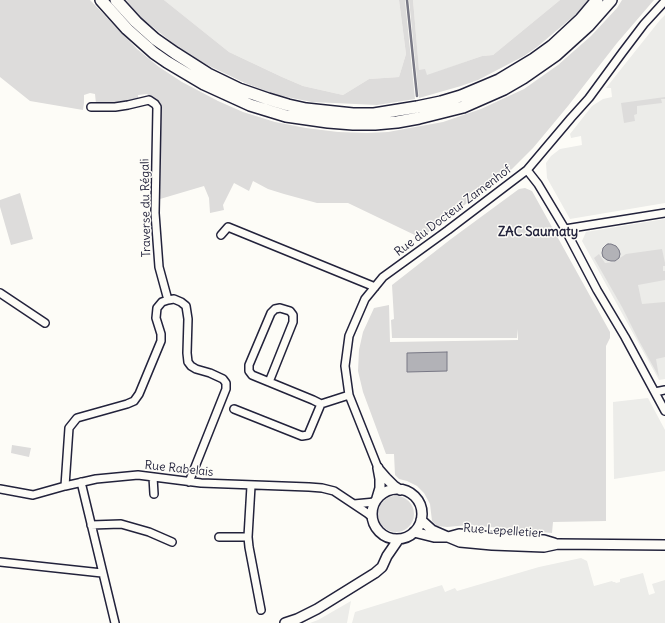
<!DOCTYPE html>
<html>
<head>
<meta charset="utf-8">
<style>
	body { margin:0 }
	canvas { display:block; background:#fdfcf7 }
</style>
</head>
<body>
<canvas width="665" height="623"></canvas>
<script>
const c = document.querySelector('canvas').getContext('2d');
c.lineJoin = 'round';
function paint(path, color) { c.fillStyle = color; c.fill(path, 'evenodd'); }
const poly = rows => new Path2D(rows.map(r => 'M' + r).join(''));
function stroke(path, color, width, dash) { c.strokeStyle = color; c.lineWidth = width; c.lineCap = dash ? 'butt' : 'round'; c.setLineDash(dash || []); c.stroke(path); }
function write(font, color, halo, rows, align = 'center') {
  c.font = font + ' Delius,sans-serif'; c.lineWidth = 3; c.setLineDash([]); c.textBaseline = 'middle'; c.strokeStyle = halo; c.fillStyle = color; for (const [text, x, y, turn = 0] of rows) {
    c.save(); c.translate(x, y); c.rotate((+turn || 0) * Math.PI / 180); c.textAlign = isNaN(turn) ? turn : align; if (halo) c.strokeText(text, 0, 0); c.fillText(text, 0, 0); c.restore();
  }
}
paint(poly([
	[164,0,399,0,406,54,399,77,369,79,343,95,303,86,282,77,229,52],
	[413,0,560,0,493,55,482,56,426,76,419,71],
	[665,15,665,203,570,219,547,178,546,163,551,156,560,149,582,145,581,136,571,138,570,134,592,106,603,99,612,97,611,88,606,88,660,20],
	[665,219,665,379,659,380,582,241,586,232],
	[648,398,665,430,665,471,614,479,613,402],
	[581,558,587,561,594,586,612,581,613,582,615,582,616,583,620,582,620,579,643,573,649,595,655,593,652,584,665,580,665,623,352,623,355,612,442,585,445,592,455,588,457,591,539,567],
	[351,601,347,623,310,623,318,620]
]), '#ecece9');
paint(poly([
	[0,0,90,0,137,49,159,67,182,82,218,101,243,112,275,122,306,128,338,132,367,133,388,132,443,122,481,109,524,89,558,65,591,36,617,8,622,0,654,0,617,43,568,106,533,148,512,169,491,185,421,238,348,203,317,203,284,194,268,189,253,181,249,191,234,183,223,205,224,210,210,213,209,198,204,186,160,199,159,105,147,94,138,95,138,101,117,105,96,104,95,94,90,93,84,95,84,103,83,110,30,101,0,77],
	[126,0,164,0,229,52,282,77,303,86,343,95,369,79,399,77,406,54,399,0,405,0,415,99,377,105,312,102,277,95,245,83,199,61,179,48,139,16],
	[409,0,413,0,419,70,425,69,427,75,482,56,493,55,560,0,588,0,575,15,537,47,524,56,478,80,461,86,419,98],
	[665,97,665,99,661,99,662,103,637,106,637,114,634,115,635,121,624,123,621,103],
	[525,188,532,191,610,332,610,338,606,346,606,521,553,522,552,533,468,525,447,527,437,526,432,521,430,504,424,493,417,486,407,481,399,479,395,475,394,454,386,454,363,392,358,371,359,350,363,332,374,308,389,305,390,342,518,340,518,329,517,338,392,338,391,320,394,319,392,285,451,239,519,189],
	[20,193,33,239,11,245,0,207,0,200],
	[662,249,665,263,665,266,663,266,663,271,665,271,665,280,638,285,642,304,665,302,665,357,656,359,659,377,638,339,622,307,594,258,599,254,605,263,614,262,626,254],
	[12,445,31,448,29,457,11,453],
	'378 514a18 18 0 1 1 36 0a18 18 0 1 1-36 0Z'
]), '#dddcdb');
const water = poly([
	[608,244,611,244,616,246,619,250,620,254,619,258,615,261,611,261,607,260,603,257,602,253,603,248,606,245,608,244],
	[447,352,447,371,407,372,407,353,447,352]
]);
paint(water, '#b2b2b7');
stroke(water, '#787885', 1);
stroke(poly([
	[407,0,417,96]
]), '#787885', 2.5);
const minor = poly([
	[527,170,538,184,565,229,597,290,625,337,665,411],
	[565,229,665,213],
	[221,235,228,227,375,287],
	[0,293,45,323],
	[168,300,174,299,181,302,186,306,188,319,187,353,188,362,191,366,196,369,210,373,223,379,226,383,226,389,189,482],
	[269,382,293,322,293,315,290,311,280,308,275,309,271,313,249,365,249,371,252,375,313,400,321,404,349,395],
	[655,392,665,390],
	[234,409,302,436,308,435,321,404],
	[378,468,349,395,345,366,349,336,365,299,383,277,448,230,527,170,571,118,589,98,622,53,644,24,665,1],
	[153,477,154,494],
	[81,482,115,623],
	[65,486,69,428,77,418,127,404,134,401,139,394,161,341,161,334,156,318,157,308,162,302,168,300,159,267,155,213,157,107,155,104,149,100,128,105,115,107,91,107],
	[251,486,248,537,249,547,261,610],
	[0,489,33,495,65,486,96,479,138,475,201,483,309,487,322,488,334,491,367,513,372,517],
	[354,504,375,502],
	[91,525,121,524,149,532,172,542],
	[219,537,248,537],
	[0,562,102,573]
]);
const tertiary = poly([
	[379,470,386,478,394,486,400,490],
	'372 514a25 25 0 1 1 50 0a25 25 0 1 1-50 0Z',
	[377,498,380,488,380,479,378,468],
	[421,520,432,530,448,537,459,534,517,539,544,540,554,543],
	[414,532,434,537,448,537,460,542,492,545,544,547,558,544,665,545],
	[285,623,297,619,317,609,375,573,382,567,387,556,398,540]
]);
const primary = poly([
	[101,0,127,29,154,53,167,62,204,84,250,105,286,116,328,122,353,124,375,124,397,122,419,118,463,107,504,89,523,78,556,55,588,26,611,0],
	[116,0,136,22,155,39,175,53,208,74,239,89,268,99,288,105,306,109,353,114,374,114,417,107,441,102,461,96,499,80,534,59,552,46,581,19,597,0]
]);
stroke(minor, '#22223b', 10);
stroke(tertiary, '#22223b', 12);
stroke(primary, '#22223b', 14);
stroke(minor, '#fdfcf7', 7);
stroke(tertiary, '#fdfcf7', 9);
stroke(primary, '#fdfcf7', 11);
write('12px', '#22223b', '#fdfcf7', [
	["Traverse du Régali",146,208,-91],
	["Rue du Docteur Zamenhof",453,211,-37],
	["Rue Rabelais",179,469,6],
	["Rue Lepelletier",503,531,4]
]);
write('bold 13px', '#22223b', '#fdfcf7', [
	["ZAC Saumaty",538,232]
]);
</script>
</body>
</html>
